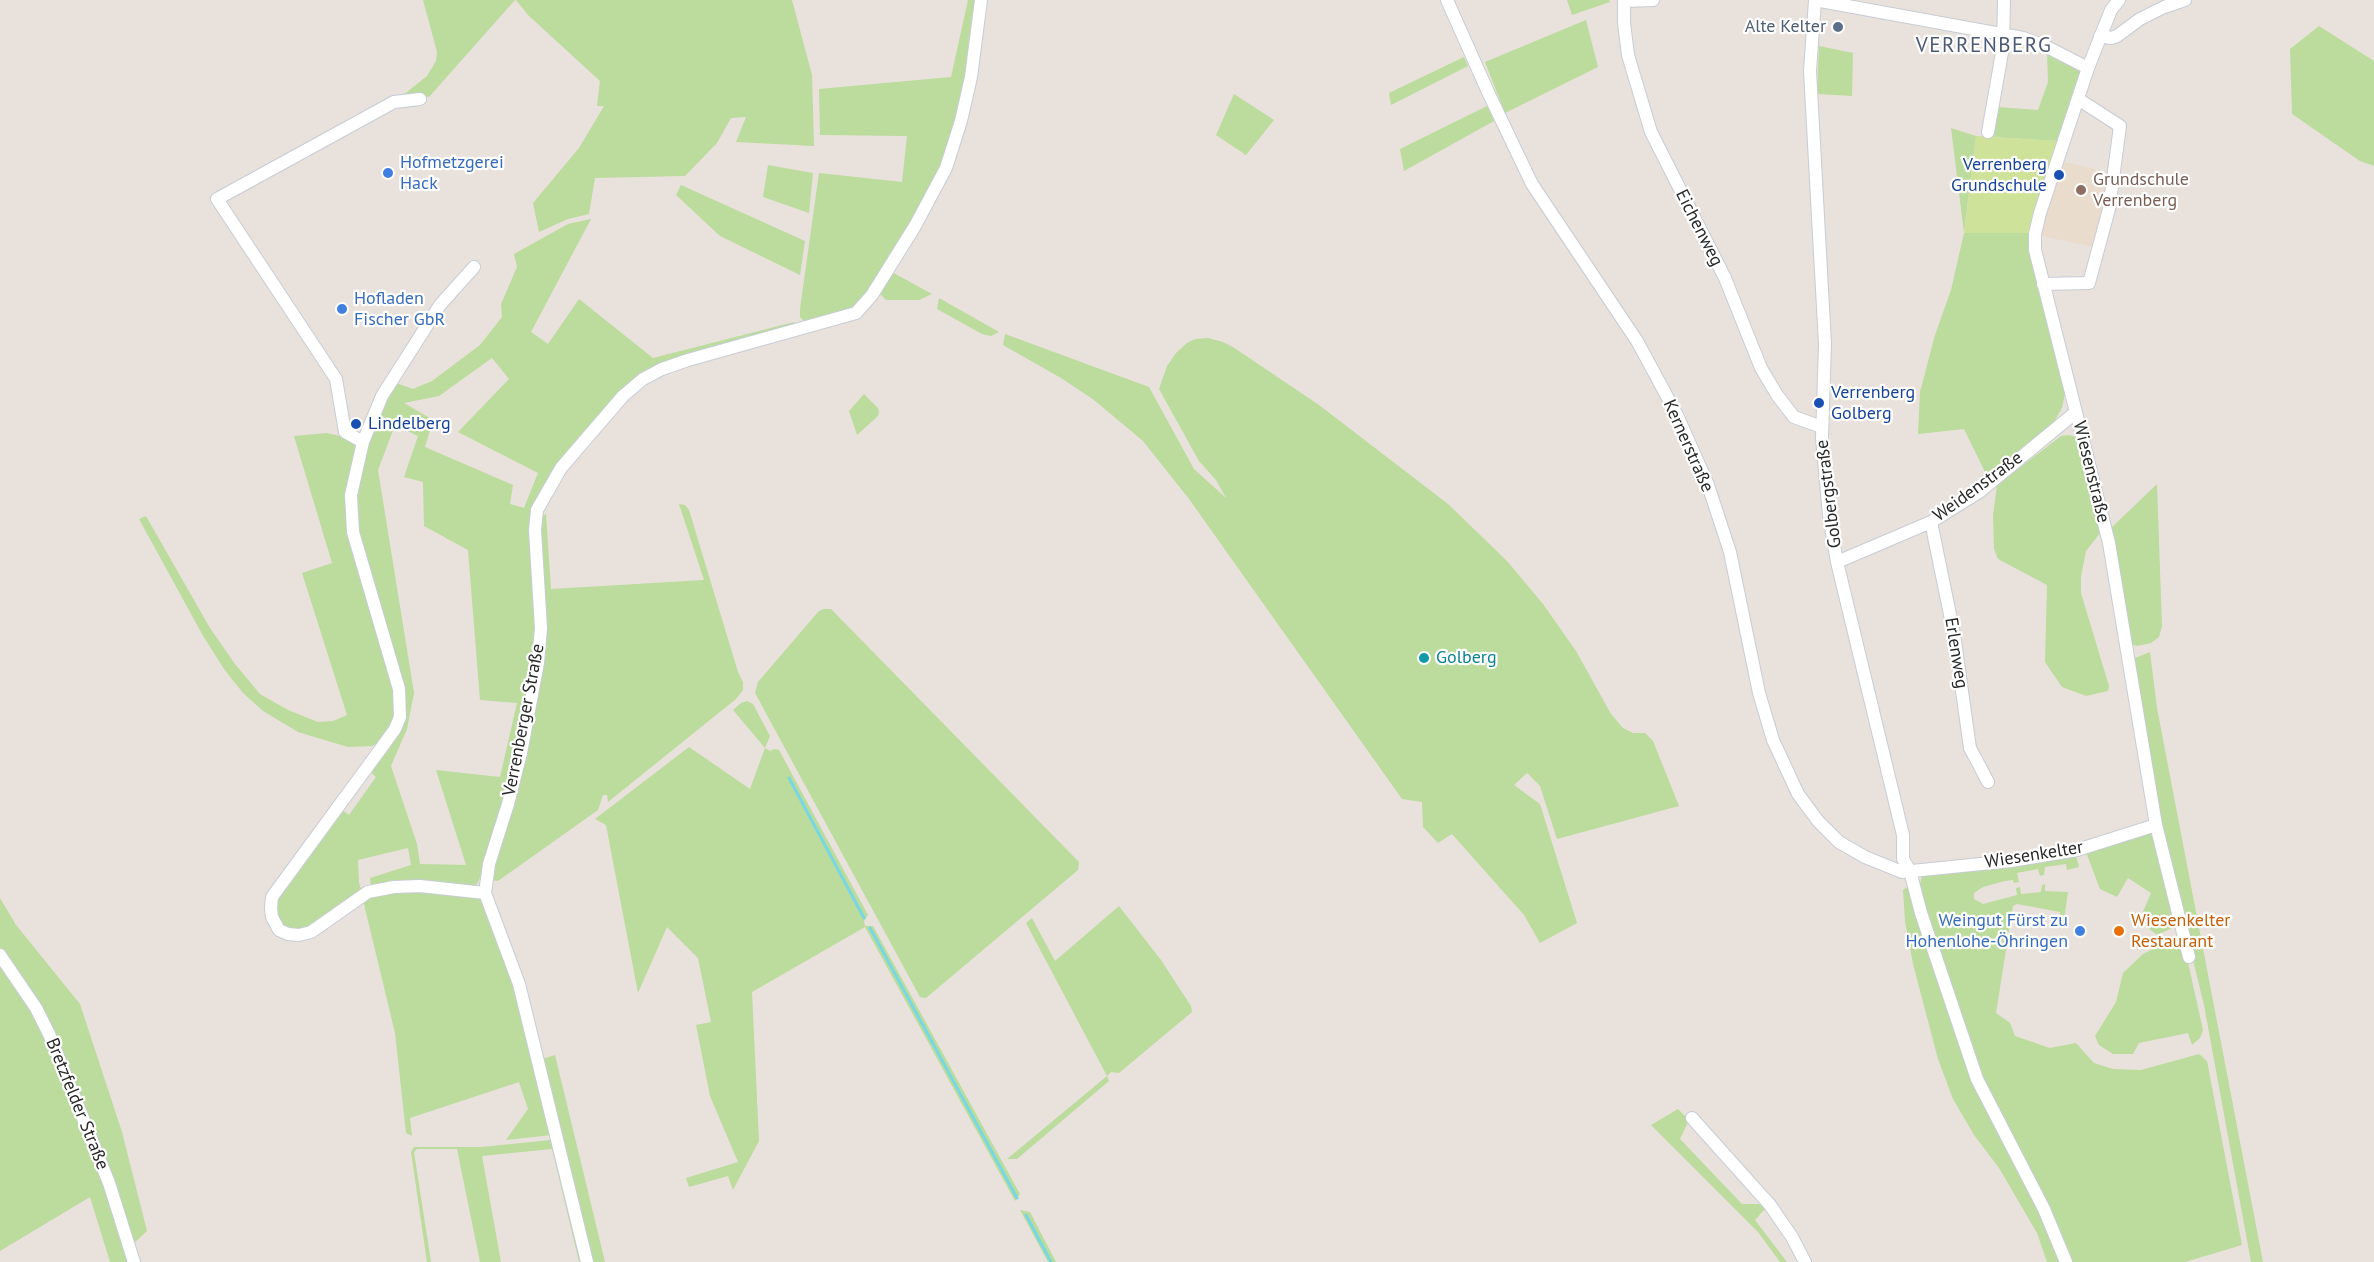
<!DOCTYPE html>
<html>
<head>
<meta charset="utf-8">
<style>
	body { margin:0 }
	canvas { display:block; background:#e9e1db }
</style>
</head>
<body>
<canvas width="2374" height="1262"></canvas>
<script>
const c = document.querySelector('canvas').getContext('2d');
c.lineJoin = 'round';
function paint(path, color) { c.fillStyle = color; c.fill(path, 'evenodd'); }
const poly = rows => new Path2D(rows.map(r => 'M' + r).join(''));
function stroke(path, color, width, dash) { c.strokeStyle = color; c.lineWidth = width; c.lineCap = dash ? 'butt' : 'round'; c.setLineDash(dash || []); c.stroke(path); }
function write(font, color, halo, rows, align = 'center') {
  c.font = font + ' "PT Sans",sans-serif'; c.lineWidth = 4.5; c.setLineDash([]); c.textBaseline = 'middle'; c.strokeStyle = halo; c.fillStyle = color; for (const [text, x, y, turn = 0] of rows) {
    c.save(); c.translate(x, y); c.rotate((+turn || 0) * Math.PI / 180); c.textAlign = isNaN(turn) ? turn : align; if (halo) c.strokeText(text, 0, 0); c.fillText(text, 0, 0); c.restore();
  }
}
paint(poly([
	[2065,162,2110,173,2105,207,2095,247,2041,236,2045,217]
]), '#eadccc');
paint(poly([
	[423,0,515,0,429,97,414,94,402,96,427,76,436,61,437,52],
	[516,0,792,0,812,75,814,146,736,142,746,117,731,118,717,143,685,176,595,178,589,214,568,219,539,232,533,203,579,148,604,106,597,106,600,81,528,15],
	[968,0,978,0,976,22,957,119,942,166,872,289,856,308,806,323,800,317,800,309,819,173,902,182,907,136,820,135,819,89,951,77],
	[1567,0,1609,0,1610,2,1572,15],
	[1586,20,1598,67,1505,113,1485,62],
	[2319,26,2374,61,2374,166,2360,161,2292,114,2290,49],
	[1819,46,1853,53,1852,96,1817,94],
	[2047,52,2078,67,2081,77,2058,141,1992,137,1996,107,2038,110,2048,82],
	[1464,57,1468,66,1391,105,1389,93],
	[1234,94,1274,120,1246,155,1216,135],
	[1487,106,1494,121,1404,171,1400,149],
	[1951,128,1976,136,1964,232,2028,233,2031,258,2066,388,2062,408,2054,422,1987,476,1964,429,1918,434,1920,392,1935,335,1951,290,1964,233],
	[768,165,813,173,809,213,763,197],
	[681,185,805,241,800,275,720,236,676,195],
	[591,219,531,332,548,344,579,299,653,358,794,322,792,328,642,374,533,509,537,642,519,749,485,866,477,884,470,887,371,888,370,878,411,865,408,848,358,860,359,883,362,892,342,903,318,923,306,928,294,930,285,928,275,917,278,897,342,810,349,815,376,777,369,771,403,717,361,552,354,495,375,421,396,383,413,389,432,381,480,345,502,317,501,304,517,267,514,254,568,224],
	[492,358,509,379,458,432,538,473,524,508,510,504,513,485,425,447,433,420,404,403,439,396],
	[395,425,418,436,404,477,423,482,424,526,468,550,480,700,517,703,500,777,436,770,466,865,420,864,417,844,391,766,407,729,414,693,378,470],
	[890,271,932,294,919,300,886,300,880,294,880,289],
	[939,298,999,332,991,336,982,334,937,309],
	[1005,334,1149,387,1194,469,1226,498,1216,480,1199,461,1159,389,1167,366,1176,353,1187,343,1195,339,1208,338,1223,342,1233,347,1319,405,1448,504,1507,561,1543,604,1576,651,1611,714,1623,728,1633,733,1645,733,1653,741,1679,806,1557,839,1540,786,1527,773,1514,785,1540,804,1577,923,1540,943,1524,915,1452,834,1438,843,1423,827,1422,802,1402,799,1189,499,1143,441,1094,400,1061,378,1003,345],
	[864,394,878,408,879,412,878,416,857,435,849,411],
	[327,433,344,437,354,444,356,451,348,494,397,690,396,717,381,741,372,746,348,747,298,732,263,711,243,693,224,669,202,634,139,519,146,516,210,628,235,664,260,694,288,710,318,722,333,721,347,715,302,573,332,563,294,436],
	[2069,435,2076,437,2101,532,2086,551,2081,576,2081,593,2109,686,2108,691,2086,696,2062,687,2045,662,2047,585,1998,559,1994,549,1993,515,1997,485,2061,436],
	[2157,484,2162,626,2159,637,2151,643,2137,646,2130,644,2109,530],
	[679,504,685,505,689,510,738,672,743,682,743,690,736,699,608,802,607,795,603,795,598,810,498,881,490,880,533,713,540,517,546,514,551,589,704,580],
	[823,609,831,609,1079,862,1078,870,926,998,920,997,755,693,758,682,818,612],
	[2150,652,2157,708,2263,1262,2251,1262,2204,1005,2161,830,2134,668,2135,658],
	[747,701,753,704,770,736,765,748,770,751,774,749,779,750,868,915,864,921,865,926,873,926,1020,1194,1015,1201,865,927,752,992,759,1141,733,1190,728,1176,689,1187,686,1178,738,1162,710,1096,696,1025,711,1022,698,958,667,927,638,993,606,825,595,819,689,747,750,789,765,748,733,710,741,703],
	[2152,832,2177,918,2172,928,2157,935,2139,921,2151,893,2128,878,2117,897,2100,889,2086,852],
	[2069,854,2076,856,2079,867,2067,870,2066,864,2045,867,2044,875,2040,876,2038,869,2017,873,2019,882,2014,883,2013,880,2005,881,1983,887,1974,893,1974,899,1983,904,2017,895,2016,888,2020,887,2021,894,2041,892,2042,885,2045,884,2045,891,2068,892,2064,919,2059,918,2060,912,2017,904,2013,906,1996,1013,2010,1023,2015,1036,2050,1048,2076,1043,2094,1063,2113,1069,2141,1070,2199,1054,2207,1061,2242,1245,2185,1262,2070,1262,1978,1065,1925,912,1920,884,1922,876],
	[1909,886,1973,1082,2040,1211,2061,1262,2047,1262,2037,1233,1999,1168,1974,1135,1953,1099,1938,1059,1913,964,1905,921,1903,890],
	[397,889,481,898,515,985,552,1135,506,1140,528,1109,519,1082,410,1118,412,1136,406,1133,395,1033,363,900],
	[0,898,16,925,80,1004,122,1132,147,1231,130,1247,134,1262,110,1262,90,1197,0,1251],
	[1119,906,1161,960,1191,1006,1192,1012,1119,1073,1111,1072,1107,1076,1109,1081,1017,1159,1007,1159,1107,1076,1026,923,1032,918,1055,961],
	[2172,939,2182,943,2185,949,2203,1030,2200,1038,2192,1045,2188,1033,2139,1043,2133,1054,2113,1054,2099,1045,2095,1036,2116,1002,2123,973,2143,954],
	[555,1055,605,1262,592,1262,542,1059],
	[1678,1109,1689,1120,1680,1139,1742,1204,1761,1204,1765,1209,1755,1220,1787,1262,1780,1262,1758,1232,1651,1125],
	[551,1140,584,1262,579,1262,552,1149,482,1156,501,1262,480,1262,457,1149,417,1149,414,1152,431,1262,427,1262,411,1152,414,1147,481,1147],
	[1020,1210,1030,1212,1056,1262,1048,1262]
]), '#bbdc9c');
paint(poly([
	[1976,136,2058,141,2028,233,1964,233]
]), '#cee299');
stroke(poly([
	[789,778,864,918],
	[870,928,1017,1198],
	[1026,1215,1051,1262]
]), '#77d7e3', 3);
const minor = poly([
	[1447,0,1488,92,1532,184,1637,341,1677,415,1708,485,1730,552,1759,693,1773,740,1798,794,1818,821,1839,842,1865,857,1902,872,2011,861,2077,850,2156,825],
	[1815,0,1810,71,1825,344,1822,438,1829,515,1837,562,1903,835,1903,859,1910,871,1921,913,1977,1079,2044,1209,2066,1262],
	[1815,0,2023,38,2045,46,2088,68],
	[2119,0,2111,10,2088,68,2040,213,2035,234,2035,250,2109,543,2156,825,2189,957],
	[1624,1,1624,23,1628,55,1651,132,1725,278,1761,368,1777,395,1794,417,1822,427],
	[1624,1,1653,0],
	[2100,36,2111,38,2117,36,2140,19,2164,7,2185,0],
	[1988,132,2003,47,2004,0],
	[474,267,440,305,382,396,363,442,351,495,353,532,399,689,400,717,395,729,382,747,272,897,271,908,272,917,279,930,288,934,299,935,311,932,368,892,394,887,420,886,485,893],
	[2043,284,2089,283,2109,209,2120,126,2078,99],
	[363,442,345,432,336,379,217,199,394,102,420,99],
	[1931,522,1954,634,1970,748,1988,782],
	[1837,562,1931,522,1979,492,2076,412],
	[0,955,36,1008,49,1034,109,1183,134,1262],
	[1692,1118,1770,1205,1792,1237,1805,1262],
	[587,1262,519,984,485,893,489,864,508,804,521,753,538,663,541,628,535,530,537,510,561,468,623,396,643,379,662,369,688,360,856,313,872,295,915,226,946,168,961,121,971,77,981,0]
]);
stroke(minor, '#c7ccd5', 14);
stroke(minor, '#fff', 12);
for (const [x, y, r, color] of [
	[1838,27,6,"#5c6f8a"],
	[388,173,6,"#3f7fe0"],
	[2059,175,6,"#1a4fb4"],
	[2081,190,6,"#8d6e63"],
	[342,309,6,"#3f7fe0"],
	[1819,403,6,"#1a4fb4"],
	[356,424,6,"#1a4fb4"],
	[1424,658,6,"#0f9aa8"],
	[2080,931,6,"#3f7fe0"],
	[2119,931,6,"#e8710a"]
]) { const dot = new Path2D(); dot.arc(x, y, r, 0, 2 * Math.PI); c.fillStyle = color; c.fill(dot); stroke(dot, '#fff', 2); }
write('18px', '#4e5e75', '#fff', [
	["Alte Kelter",1826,27]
], 'right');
write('18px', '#366cbe', '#fff', [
	["Hofmetzgerei",400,163],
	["Hack",400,184],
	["Hofladen",354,299],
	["Fischer GbR",354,320],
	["Weingut Fürst zu",2068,921,"right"],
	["Hohenlohe-Öhringen",2068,942,"right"]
], 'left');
write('18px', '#164399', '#fff', [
	["Verrenberg",2047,165,"right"],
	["Grundschule",2047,186,"right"],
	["Verrenberg",1831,393],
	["Golberg",1831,414],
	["Lindelberg",368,424]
], 'left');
write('18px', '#785e54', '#fff', [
	["Grundschule",2093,180],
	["Verrenberg",2093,201]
], 'left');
write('18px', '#282828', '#fff', [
	["Eichenweg",1699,228,63],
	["Kernerstraße",1688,446,66],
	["Wiesenstraße",2091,472,76],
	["Weidenstraße",1978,487,-36],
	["Golbergstraße",1829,494,-97],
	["Erlenweg",1956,653,81],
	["Verrenberger Straße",524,720,-79],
	["Wiesenkelter",2034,855,-9],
	["Bretzfelder Straße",77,1104,68]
]);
write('18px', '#0d838f', '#fff', [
	["Golberg",1436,658]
], 'left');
write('18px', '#c56008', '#fff', [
	["Wiesenkelter",2131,921],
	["Restaurant",2131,942]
], 'left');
c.letterSpacing = '1.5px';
write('21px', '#4d5a75', '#fff', [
	["VERRENBERG",1984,46]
]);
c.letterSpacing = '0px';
</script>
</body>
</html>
